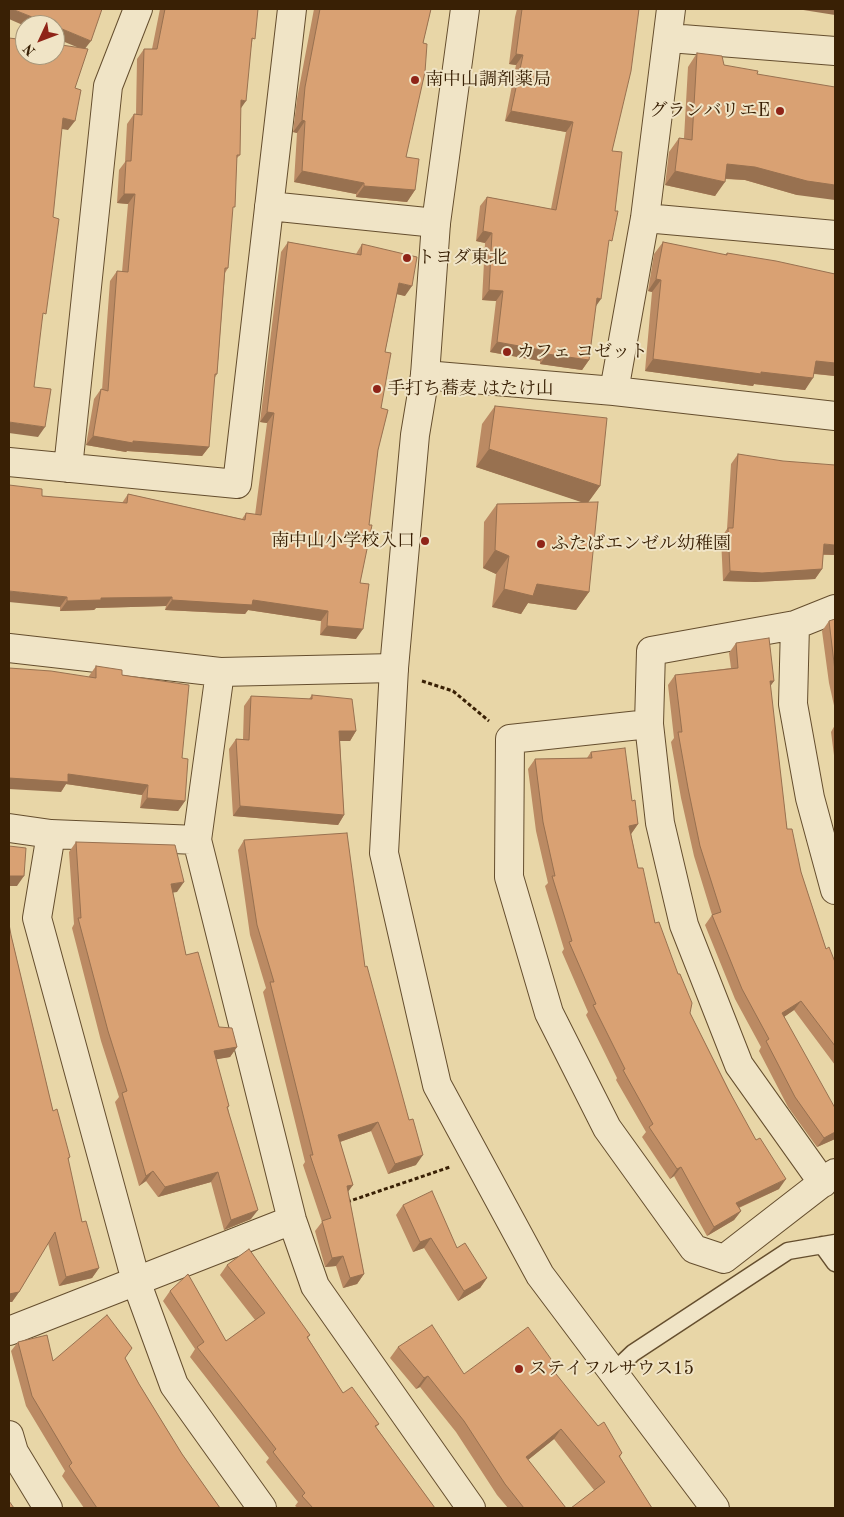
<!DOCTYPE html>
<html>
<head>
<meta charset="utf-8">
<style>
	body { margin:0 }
	#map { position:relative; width:844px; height:1517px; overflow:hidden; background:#e8d6a7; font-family:"Old Standard TT",serif }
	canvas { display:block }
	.frame { position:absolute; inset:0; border:10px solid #392005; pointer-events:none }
	.north { position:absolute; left:15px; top:15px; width:50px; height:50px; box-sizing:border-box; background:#f0e4c6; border:1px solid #a79679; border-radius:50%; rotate:227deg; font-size:14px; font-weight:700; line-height:20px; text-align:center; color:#392005 }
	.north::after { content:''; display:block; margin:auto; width:18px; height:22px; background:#8f2418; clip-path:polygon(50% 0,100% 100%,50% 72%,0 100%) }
</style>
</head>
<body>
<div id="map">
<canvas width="844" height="1517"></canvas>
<div class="frame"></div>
<div class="north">N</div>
</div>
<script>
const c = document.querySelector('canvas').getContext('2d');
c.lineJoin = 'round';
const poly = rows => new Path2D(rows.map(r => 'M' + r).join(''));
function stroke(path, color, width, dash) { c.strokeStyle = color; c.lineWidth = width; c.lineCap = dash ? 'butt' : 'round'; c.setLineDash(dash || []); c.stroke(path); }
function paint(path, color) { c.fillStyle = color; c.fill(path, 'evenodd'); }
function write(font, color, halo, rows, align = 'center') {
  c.font = font + ' "Old Standard TT","Noto Serif JP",serif'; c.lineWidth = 4; c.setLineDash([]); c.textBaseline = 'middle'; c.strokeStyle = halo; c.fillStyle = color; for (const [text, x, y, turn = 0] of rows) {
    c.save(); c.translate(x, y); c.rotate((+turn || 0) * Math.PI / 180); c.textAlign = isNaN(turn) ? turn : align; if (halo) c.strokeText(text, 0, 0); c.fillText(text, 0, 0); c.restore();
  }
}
const service = poly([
	[822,1245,835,1263],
	[613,1372,633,1353,788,1251,835,1243]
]);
const minor = poly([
	[669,38,835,51],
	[269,206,436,223],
	[645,218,835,235],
	[425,375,614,391,835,416],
	[614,391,645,218,671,9],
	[9,462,237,484,292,9],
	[68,468,108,86,138,9],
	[795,625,793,704,810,798,835,890],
	[9,648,220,672,394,668],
	[220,672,197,840,292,1220,315,1286,471,1508],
	[649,724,510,739,509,877,549,1013,607,1128,694,1249,724,1259,835,1173],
	[9,828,51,834,197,840],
	[51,834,37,918,136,1281,174,1385,262,1508],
	[823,1183,739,1065,684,925,660,823,649,724,651,651,795,625,835,609],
	[9,1331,292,1220],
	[9,1435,14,1452,48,1508]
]);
const tertiary = poly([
	[465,9,436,223,425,375,415,435,394,668,384,853,437,1085,540,1275,715,1508]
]);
stroke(service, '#654e2e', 19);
stroke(minor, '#654e2e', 30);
stroke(tertiary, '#654e2e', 30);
stroke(poly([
	[422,681,453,691,489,721],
	[347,1202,450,1167]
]), '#392005', 3, [4, 2.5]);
stroke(service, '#f0e4c6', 16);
stroke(minor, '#f0e4c6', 28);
stroke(tertiary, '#f0e4c6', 28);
paint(poly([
	[160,9,258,9,240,109,240,155,237,158,232,212,228,268,225,273,217,374,214,379,209,447,202,456,127,451,126,452,86,445,94,399,101,389,102,390,110,281,117,271,122,272,128,204,117,203,119,170,125,162,127,124,134,114,136,114,137,59,144,49,152,49],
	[314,9,431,9,423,43,406,157,415,190,407,202,356,197,356,194,294,182,297,133,293,132,297,99],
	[517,9,639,9,612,151,608,246,596,305,589,360,582,370,540,364,540,361,490,352,496,301,482,300,485,243,476,241,480,206,487,197,551,209,566,132,505,121,516,65,509,64,515,17],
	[697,53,724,65,757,74,797,195,745,180,725,179,715,196,665,185,669,152,679,138,684,138,688,67],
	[288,242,356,254,362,244,405,296,397,294,385,352,378,450,360,583,356,639,320,635,321,621,248,610,245,614,165,610,166,606,96,608,94,610,60,611,60,607,42,496,122,503,128,494,242,519,246,513,255,515,267,423,260,422,281,252],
	[663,242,725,255,727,253,835,274,835,376,814,374,805,390,754,384,753,386,645,371,652,292,648,291,654,254],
	[495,406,600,486,588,502,589,592,576,610,528,603,521,614,492,607,496,574,483,568,484,522,497,504,583,502,476,467,482,424],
	[738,454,835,555,823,555,822,569,815,579,755,582,723,581,721,538,727,529,731,464],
	[835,619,835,710,829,683,822,631,829,621],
	[736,643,774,681,770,686,787,829,826,949,835,962,835,1065,794,1010,784,1017,835,1139,817,1147,788,1107,759,1051,761,1047,735,999,705,925,712,915,694,856,681,798,671,742,674,738,668,685,675,675,731,668,729,653],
	[96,666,122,675,182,758,185,801,178,811,140,808,142,795,66,784,61,792,89,676],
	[312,695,356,731,350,741,340,741,344,815,338,825,233,816,229,749,236,739,243,739,244,706,251,696,309,699],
	[835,725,835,763,831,732],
	[591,752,632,801,638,824,631,834,638,868,655,923,690,1013,779,1189,739,1208,741,1211,734,1220,707,1236,674,1176,670,1179,642,1137,646,1132,616,1080,617,1078,586,1015,588,1012,562,952,564,949,545,886,548,883,536,831,528,769,535,759,587,758],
	[244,840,365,967,416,1165,388,1174,371,1131,340,1142,353,1185,348,1192,364,1274,357,1284,343,1288,336,1266,325,1267,315,1231,322,1222,303,1165,305,1162,263,992,266,988,250,935,238,850],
	[76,842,177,892,173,892,186,955,219,1027,237,1047,230,1057,216,1059,229,1106,228,1108,251,1219,224,1230,211,1182,158,1197,146,1181,139,1186,115,1102,119,1097,101,1041,72,928,74,924,69,852],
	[11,935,53,1111,70,1157,68,1160,82,1222,99,1268,92,1278,59,1286,48,1243,19,1292,12,1302],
	[403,1205,457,1248,487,1278,480,1288,458,1301,424,1248,413,1252,396,1215],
	[227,1265,310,1335,308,1338,343,1393,379,1424,376,1427,435,1508,298,1508,295,1506,298,1502,266,1462,269,1458,190,1357,195,1349,163,1301,170,1291,226,1341,255,1320,220,1275],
	[18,1342,53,1361,125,1358,139,1384,182,1454,220,1508,84,1508,62,1476,65,1471,26,1406,11,1351],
	[398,1347,464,1374,556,1366,553,1371,598,1426,622,1453,620,1457,652,1508,594,1490,554,1439,528,1460,566,1508,508,1508,497,1495,456,1432,420,1387,416,1389,390,1358]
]), '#bb8a63');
paint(poly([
	[9,9,12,9,52,25,25,25,25,26,9,19],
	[797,9,835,9,835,15],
	[55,26,91,41,84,50,55,38],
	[516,54,523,55,516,65,509,64],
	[241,100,246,101,239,111],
	[511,111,573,122,566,132,505,121],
	[63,118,75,121,68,130,56,128],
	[302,120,305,121,297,133,293,132],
	[727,164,755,167,835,185,835,200,797,195,745,180,717,178],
	[302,171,364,183,356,194,294,182],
	[675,171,725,182,715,196,665,185],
	[364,186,415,190,407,202,356,197],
	[124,194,135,194,128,204,117,203],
	[483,231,492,233,485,243,476,241],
	[656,279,661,280,652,292,648,291],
	[399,283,412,286,405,296,392,293],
	[489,290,503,291,496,301,482,300],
	[597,298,601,299,594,309],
	[497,342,547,351,540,361,490,352],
	[547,354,589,360,582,370,540,364],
	[653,359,761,372,813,378,805,390,754,384,753,386,645,371],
	[816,361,835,363,835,376,808,373],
	[267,412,274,413,267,423,260,422],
	[9,422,45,427,38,437,9,433],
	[93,436,133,441,209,447,202,456,127,451,126,452,86,445],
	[489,449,600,486,587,504,476,467],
	[824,544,835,545,835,555,817,554],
	[495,550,509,556,496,574,483,568],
	[822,569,815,579,755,582,723,581,730,571],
	[537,584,589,592,576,610,528,603,521,614,492,607,504,589],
	[9,591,67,597,60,607,9,602],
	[172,597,166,606,96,608,94,610,60,611,67,601,101,598],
	[172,600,253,600,328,611,321,621,248,610,245,614,165,610],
	[327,626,363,629,356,639,320,635],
	[770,681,774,681,767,691],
	[339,731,356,731,350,741,332,741],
	[68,774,148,785,142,795,66,784,61,792,9,789,9,778],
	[147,798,185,801,178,811,140,808],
	[240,806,344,815,338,825,233,816],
	[638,824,631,834,622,836,629,826],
	[9,876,24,876,17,886,9,886],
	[184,882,177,892,164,894,171,884],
	[801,1001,794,1010,775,1023,782,1013],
	[237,1047,230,1057,207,1061,214,1051],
	[378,1122,371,1131,331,1145,338,1135],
	[835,1132,835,1139,817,1147,824,1138],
	[423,1155,416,1165,388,1174,395,1164],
	[681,1167,674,1176,670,1179,677,1169],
	[153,1171,146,1181,139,1186,146,1176],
	[218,1172,211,1182,158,1197,165,1187],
	[786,1179,779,1189,729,1212,736,1203],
	[353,1185,346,1194,347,1186],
	[258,1210,251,1219,224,1230,231,1220],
	[741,1211,734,1220,707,1236,714,1227],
	[431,1238,424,1248,413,1252,420,1242],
	[343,1256,336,1266,325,1267,332,1258],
	[99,1268,92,1278,59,1286,66,1277],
	[364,1274,357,1284,343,1288,350,1278],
	[487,1278,480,1288,458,1301,464,1291],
	[19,1292,12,1302,9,1302,9,1294],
	[428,1376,420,1387,416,1389,424,1378],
	[561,1429,554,1439,518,1468,526,1457]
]), '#987150');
const building = poly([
	[12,9,102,9,91,41,55,26,55,25,52,25,12,9],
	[165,9,258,9,255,39,252,38,246,101,241,100,240,155,237,155,235,207,233,207,228,268,225,268,217,374,215,374,209,447,133,441,133,443,93,436,101,389,108,391,117,271,128,272,135,194,124,194,126,161,131,161,134,114,142,115,144,49,157,49,165,9],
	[320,9,431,9,423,43,427,44,425,72,406,157,419,159,415,190,364,186,364,183,302,171,305,121,302,120,305,87,320,9],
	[522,9,639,9,631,71,612,151,622,152,615,211,618,211,612,241,609,240,601,299,597,298,589,360,547,354,547,351,497,342,503,291,489,290,492,233,483,231,487,197,556,210,573,122,511,111,523,55,516,54,522,9],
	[9,38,25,40,25,55,55,55,55,44,88,49,75,88,81,90,75,121,63,118,53,217,59,219,46,314,43,313,34,387,51,389,45,427,9,422,9,38],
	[697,53,722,56,724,65,758,71,757,74,835,87,835,185,807,181,755,167,727,164,725,182,675,171,679,138,692,140,697,53],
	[288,242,361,255,362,244,417,257,412,286,399,283,385,352,391,353,381,408,388,410,378,450,369,525,372,525,360,583,369,584,363,629,327,626,328,611,253,600,252,605,172,600,172,597,101,598,101,600,67,601,67,597,9,591,9,485,42,489,42,496,127,503,128,494,245,520,246,513,261,515,274,413,267,412,288,242],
	[663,242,727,255,727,253,776,261,835,274,835,363,816,361,813,378,761,372,761,374,653,359,661,280,656,279,663,242],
	[495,406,607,418,600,486,489,449,495,406],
	[738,454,783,461,835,465,835,545,824,544,822,569,762,573,730,571,728,528,733,528,738,454],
	[598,502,589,592,537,584,533,596,504,589,509,556,495,550,497,504,598,502],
	[835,619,835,671,829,621,835,619],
	[769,638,774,681,770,681,787,829,792,829,801,872,826,949,829,947,835,962,835,1046,801,1001,782,1013,835,1108,835,1132,824,1138,795,1097,766,1041,769,1039,742,989,712,915,721,912,700,846,688,788,678,732,682,732,675,675,738,668,736,643,769,638],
	[96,666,122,670,122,675,189,685,182,758,188,759,185,801,147,798,148,785,68,774,68,782,9,778,9,668,51,671,96,678,96,666],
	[312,695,352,699,356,731,339,731,344,815,240,806,236,739,249,740,251,696,312,699,312,695],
	[625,748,632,801,635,800,638,824,629,826,638,868,643,868,655,923,659,922,678,974,680,974,692,1003,690,1013,729,1091,756,1140,760,1138,786,1179,736,1203,741,1211,714,1227,681,1167,677,1169,649,1127,653,1124,623,1070,625,1069,593,1005,596,1004,569,942,572,941,552,876,555,876,543,822,535,759,592,758,591,752,625,748],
	[347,833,365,967,367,966,409,1120,413,1119,423,1155,395,1164,378,1122,338,1135,353,1185,347,1186,364,1274,350,1278,343,1256,332,1258,322,1221,331,1218,310,1155,313,1155,270,982,274,982,257,925,244,840,347,833],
	[76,842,175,845,184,882,171,884,186,955,198,952,219,1027,232,1028,237,1047,214,1051,229,1106,227,1107,258,1210,231,1220,218,1172,165,1187,153,1171,146,1176,122,1093,127,1091,108,1031,78,918,81,918,76,842],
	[9,846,26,848,24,876,9,876,9,846],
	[9,924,11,935,53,1111,57,1109,70,1157,68,1158,82,1222,86,1221,99,1268,66,1277,55,1232,19,1292,9,1294,9,924],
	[432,1191,457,1248,465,1243,487,1278,464,1291,431,1238,420,1242,403,1205,432,1191],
	[249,1249,310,1335,307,1337,343,1393,352,1387,379,1424,375,1426,435,1508,313,1508,302,1496,305,1493,273,1452,276,1449,197,1347,204,1342,170,1291,188,1274,226,1341,265,1313,227,1265,249,1249],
	[107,1315,132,1348,125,1358,139,1384,182,1454,220,1508,97,1508,69,1466,72,1463,32,1396,18,1342,47,1335,53,1361,107,1315],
	[432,1325,464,1374,528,1327,556,1366,552,1369,598,1426,604,1422,622,1453,619,1456,652,1508,571,1508,605,1482,561,1429,526,1457,566,1508,524,1508,505,1484,464,1421,428,1376,424,1378,398,1347,432,1325],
	[9,1501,14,1508,9,1508,9,1501]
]);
paint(building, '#d9a173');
stroke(building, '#987150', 1);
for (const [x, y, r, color] of [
	[415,80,5,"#8f2418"],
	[780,111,5,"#8f2418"],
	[407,258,5,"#8f2418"],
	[507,352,5,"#8f2418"],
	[377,389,5,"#8f2418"],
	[425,541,5,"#8f2418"],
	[541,544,5,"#8f2418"],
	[519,1369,5,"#8f2418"]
]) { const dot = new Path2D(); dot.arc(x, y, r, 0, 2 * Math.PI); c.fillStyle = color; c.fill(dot); stroke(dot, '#f0e4c6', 2); }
write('18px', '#392005', '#f0e4c6', [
	["南中山調剤薬局",425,80],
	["グランバリエE",770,111,"right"],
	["トヨダ東北",417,258],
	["カフェ コゼット",517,352],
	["手打ち蕎麦 はたけ山",387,389],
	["南中山小学校入口",415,541,"right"],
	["ふたばエンゼル幼稚園",551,544],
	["ステイフルサウス15",529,1369]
], 'left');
</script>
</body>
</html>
